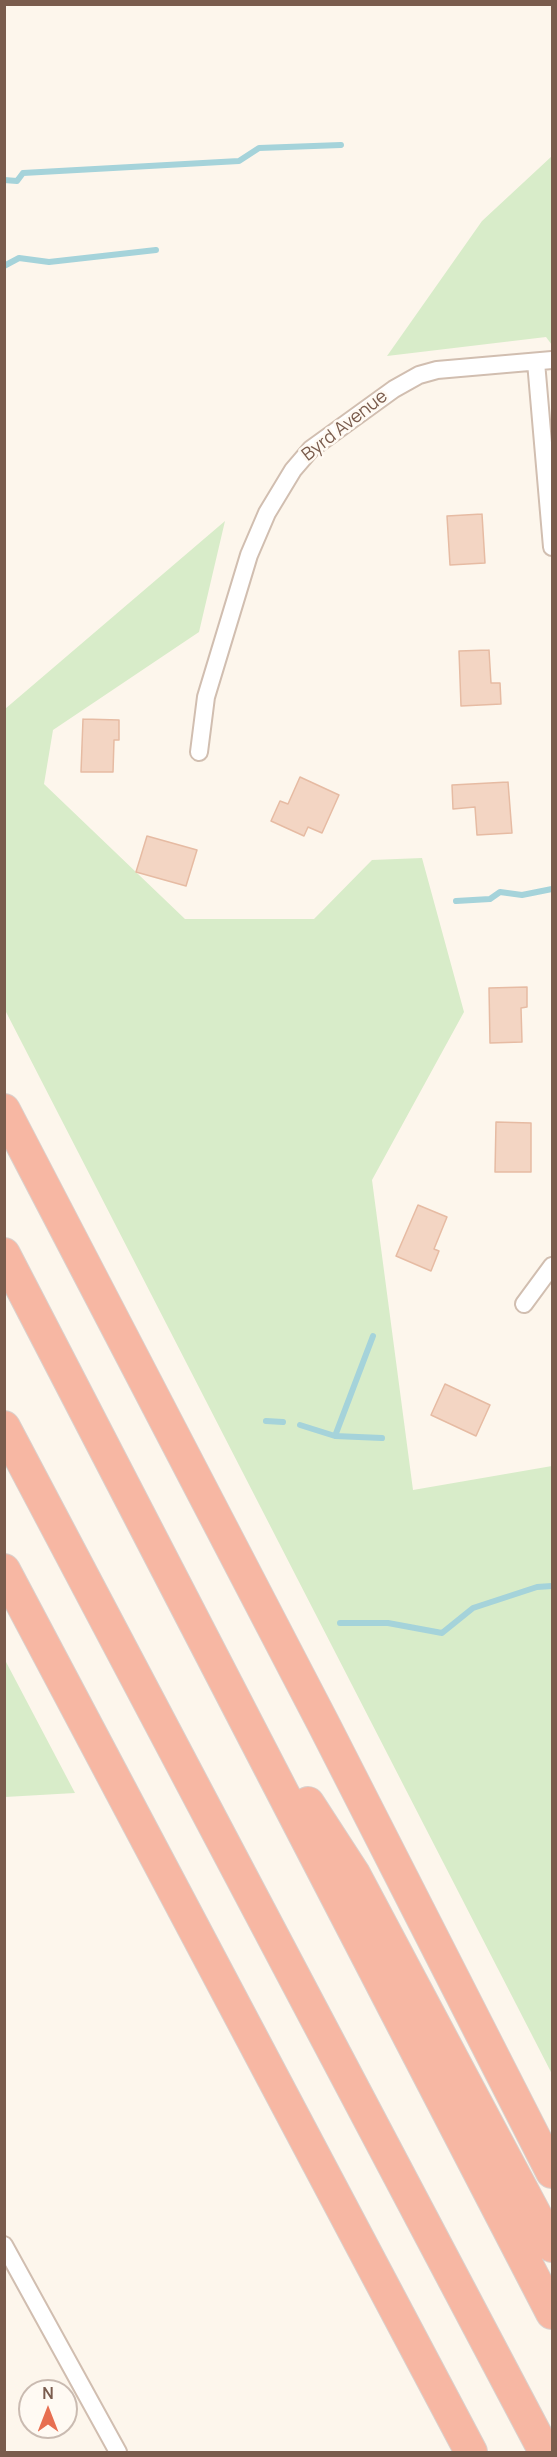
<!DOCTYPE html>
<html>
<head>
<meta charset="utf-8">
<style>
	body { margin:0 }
	#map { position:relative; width:557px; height:2457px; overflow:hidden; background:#fdf6ec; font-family:Manrope,sans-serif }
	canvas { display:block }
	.frame { position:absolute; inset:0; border:6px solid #7a5c4d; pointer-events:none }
	.north { position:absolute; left:18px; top:2379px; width:60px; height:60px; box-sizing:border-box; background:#fffaf3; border:2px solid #cabbb1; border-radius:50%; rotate:0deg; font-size:16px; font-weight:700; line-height:24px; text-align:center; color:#7a5c4d }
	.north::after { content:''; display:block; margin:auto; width:21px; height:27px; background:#e76f51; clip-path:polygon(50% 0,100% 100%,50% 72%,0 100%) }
</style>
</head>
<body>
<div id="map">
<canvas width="557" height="2457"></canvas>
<div class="frame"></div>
<div class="north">N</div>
</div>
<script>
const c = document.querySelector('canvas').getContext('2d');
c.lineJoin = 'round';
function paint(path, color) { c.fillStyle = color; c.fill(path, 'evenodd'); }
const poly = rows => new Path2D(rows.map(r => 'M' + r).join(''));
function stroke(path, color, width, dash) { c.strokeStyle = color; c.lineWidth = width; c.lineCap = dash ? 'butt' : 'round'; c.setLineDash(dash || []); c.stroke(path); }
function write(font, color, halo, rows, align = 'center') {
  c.font = font + ' Manrope,sans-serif'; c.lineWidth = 5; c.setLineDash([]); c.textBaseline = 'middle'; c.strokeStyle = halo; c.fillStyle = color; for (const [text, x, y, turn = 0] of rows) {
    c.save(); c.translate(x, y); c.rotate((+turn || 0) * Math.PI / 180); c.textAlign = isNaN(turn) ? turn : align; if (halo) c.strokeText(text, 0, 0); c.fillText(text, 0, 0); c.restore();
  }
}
paint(poly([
	[552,156,552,345,546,337,387,356,482,221],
	[225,521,199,632,53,730,44,784,185,919,314,919,372,860,422,858,464,1012,372,1180,413,1490,552,1466,552,2074,5,1010,5,709],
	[4,1660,5,1660,75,1793,5,1797]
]), '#d8ecc9');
stroke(poly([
	[4,180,17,181,23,173,239,161,259,148,341,145],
	[4,266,19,258,49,262,156,250],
	[456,901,490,899,500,892,522,895,552,889],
	[266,1421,283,1422],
	[300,1425,335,1436,382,1438],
	[335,1436,373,1336],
	[340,1623,388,1623,442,1633,473,1608,537,1587,552,1586]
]), '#a5d3da', 6);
const building = poly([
	[482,514,485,563,450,565,447,516,482,514],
	[489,650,491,683,500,683,501,704,461,706,459,651,489,650],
	[83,719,119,720,119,740,114,740,113,772,81,772,83,719],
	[300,777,339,795,322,833,308,827,304,836,271,821,280,801,288,804,300,777],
	[508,782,512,833,477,835,475,807,453,809,452,785,508,782],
	[147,836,197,850,186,886,136,872,147,836],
	[527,987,527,1007,521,1008,522,1042,490,1043,489,988,527,987],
	[496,1122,531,1123,531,1172,495,1172,496,1122],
	[418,1205,447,1217,434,1249,439,1251,431,1271,396,1256,418,1205],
	[445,1384,490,1405,476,1436,431,1415,445,1384]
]);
paint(building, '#f3d5c3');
stroke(building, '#e6bba3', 1.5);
const street = poly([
	[536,362,552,547],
	[199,752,206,697,249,555,267,513,293,470,311,449,394,389,419,375,437,370,552,360],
	[524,1304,552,1266],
	[4,2245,118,2452]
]);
const highway = poly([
	[4,1110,323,1723,552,2172],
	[4,1254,552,2313],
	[4,1427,545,2452],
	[4,1570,471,2452],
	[308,1803,354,1874,552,2246]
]);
stroke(street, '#d1beb0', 20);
stroke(highway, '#dad1cd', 34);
stroke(street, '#fff', 16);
stroke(highway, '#f7b7a3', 32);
write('18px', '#7a5c4d', '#fffaf3', [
	["Byrd Avenue",345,426,-38]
]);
</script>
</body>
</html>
